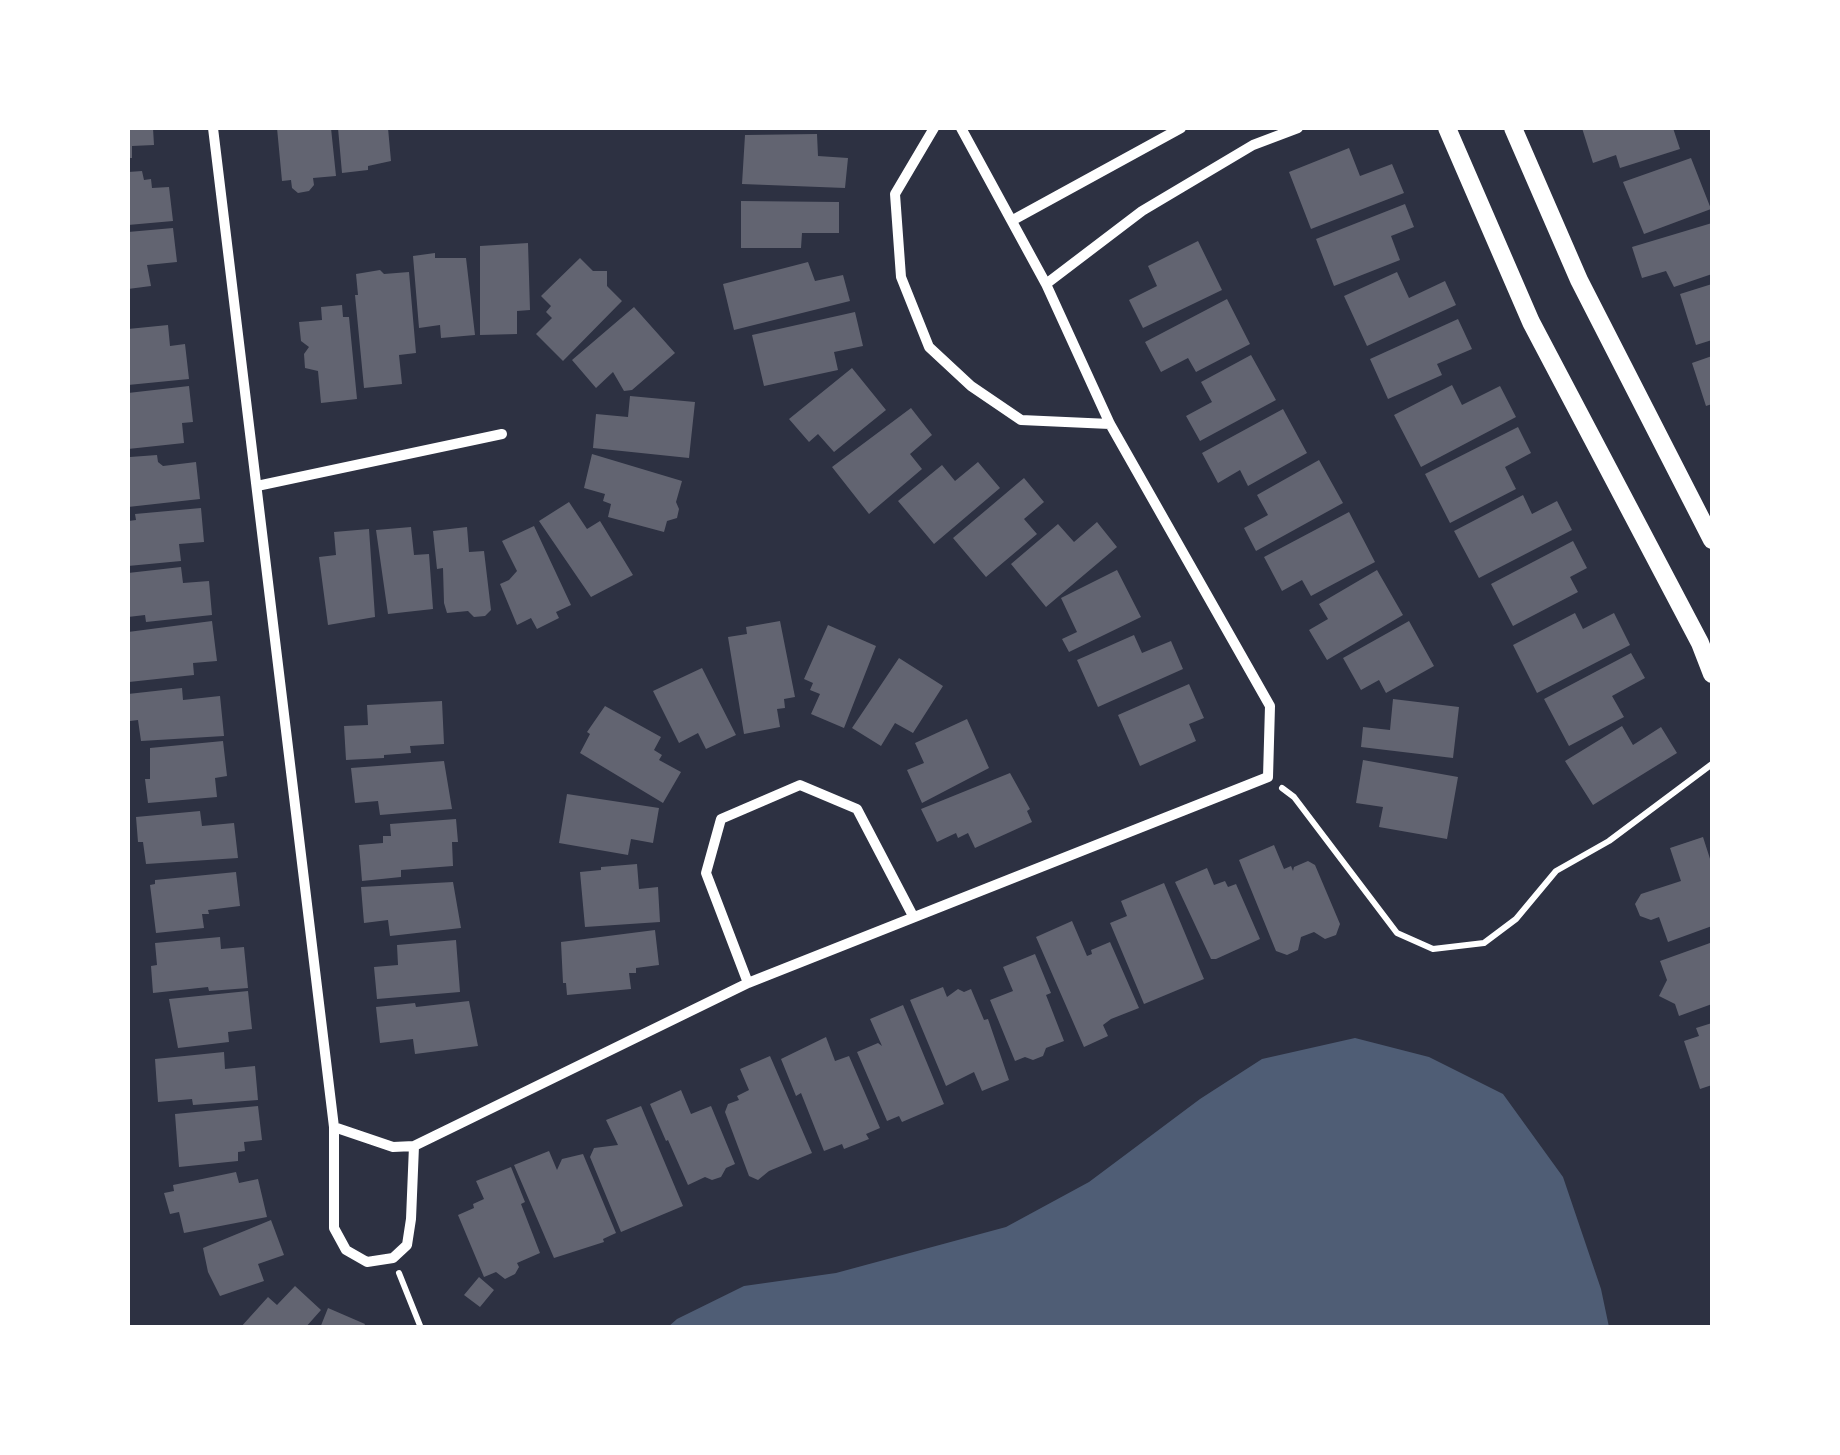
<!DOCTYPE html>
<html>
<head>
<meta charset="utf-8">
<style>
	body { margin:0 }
	#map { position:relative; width:1840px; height:1455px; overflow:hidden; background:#2d3142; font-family:Poppins,sans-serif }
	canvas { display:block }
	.frame { position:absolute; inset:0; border:130px solid #fff; pointer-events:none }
</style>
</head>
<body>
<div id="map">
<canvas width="1840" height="1455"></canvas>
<div class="frame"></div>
</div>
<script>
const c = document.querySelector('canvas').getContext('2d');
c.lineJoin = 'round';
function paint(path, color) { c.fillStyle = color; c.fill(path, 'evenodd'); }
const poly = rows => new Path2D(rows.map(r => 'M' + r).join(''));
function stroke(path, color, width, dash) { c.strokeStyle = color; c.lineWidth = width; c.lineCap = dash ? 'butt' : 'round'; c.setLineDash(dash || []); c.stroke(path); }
paint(poly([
	[1355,1038,1429,1057,1503,1094,1563,1177,1601,1289,1609,1327,668,1327,677,1319,744,1286,836,1273,1006,1227,1089,1182,1200,1099,1262,1059]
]), '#4f5d75');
paint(poly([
	[128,128,153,128,154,145,132,146,132,158,128,158],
	[277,128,331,128,336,176,313,178,314,185,309,191,298,193,292,188,291,180,282,181],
	[338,128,388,128,391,161,368,166,368,170,342,173],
	[1582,128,1673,128,1680,149,1620,168,1616,155,1593,163],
	[817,134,818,156,848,158,845,188,742,184,745,135],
	[1349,148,1360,176,1392,164,1404,193,1311,229,1289,172],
	[1691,158,1711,209,1644,234,1623,182],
	[142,171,144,180,151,179,152,188,169,187,173,221,128,225,128,172],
	[741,201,839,202,839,233,802,233,801,248,741,248],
	[1405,204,1414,227,1391,236,1400,260,1334,286,1316,239],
	[1712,223,1712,274,1674,287,1666,271,1642,278,1632,247],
	[173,228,177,262,147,265,151,286,128,289,128,232],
	[1198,241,1222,290,1143,328,1129,300,1157,286,1148,266],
	[528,243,530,310,517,311,517,334,480,335,480,246],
	[435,253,435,258,466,258,475,335,441,338,440,325,419,328,413,256],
	[580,258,593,271,607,271,607,286,622,301,563,361,536,334,552,318,546,312,551,306,541,296],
	[808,262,815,281,843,275,850,301,734,330,723,284],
	[380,270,384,274,409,272,416,353,399,355,402,384,364,388,355,295,358,295,356,274],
	[1397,272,1409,298,1445,281,1456,305,1367,346,1344,296],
	[1712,284,1712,340,1696,345,1680,294],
	[1227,299,1250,344,1196,372,1188,358,1161,372,1145,342],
	[342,305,343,317,349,317,357,399,321,403,318,371,305,368,304,354,309,347,301,341,299,322,322,320,321,307],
	[634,307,675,353,632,390,624,391,613,372,596,388,572,360],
	[855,312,863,346,834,352,838,370,764,386,752,335],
	[1458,319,1472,349,1437,364,1442,375,1388,399,1370,359],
	[168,325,170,346,185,344,189,379,128,385,128,329],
	[1251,355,1276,400,1200,441,1186,416,1212,402,1201,382],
	[1712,356,1712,404,1706,406,1692,363],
	[852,368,886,410,834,452,818,434,809,442,789,419],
	[1452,385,1462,405,1500,386,1516,417,1421,467,1394,415],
	[189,386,193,422,182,423,184,443,128,449,128,393],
	[630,396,695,402,689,458,593,448,596,414,628,417],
	[911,408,932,435,910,454,922,469,869,514,832,467],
	[1283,409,1307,453,1248,486,1240,470,1218,483,1202,453],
	[1518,427,1531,453,1505,467,1516,489,1450,523,1425,474],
	[592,454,682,481,676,502,679,509,677,518,667,521,664,532,608,517,611,504,603,501,605,494,584,488],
	[157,455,158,462,163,466,196,462,200,499,128,507,130,457],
	[1319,460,1343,503,1256,551,1244,528,1268,515,1257,495],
	[978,462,1000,488,934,544,898,501,942,465,955,481],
	[1024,478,1044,502,1024,519,1037,534,986,577,953,538],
	[1523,495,1532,514,1557,501,1572,530,1479,578,1454,531],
	[569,502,587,529,600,521,633,575,591,597,539,521],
	[201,508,204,542,179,544,181,561,128,566,128,521,136,520,135,514],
	[1349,512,1375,562,1311,596,1302,580,1282,591,1264,557],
	[1097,522,1117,547,1046,607,1011,564,1058,524,1074,542],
	[534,526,571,605,556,612,559,618,537,629,531,618,517,625,500,584,509,580,517,571,502,541],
	[411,527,414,555,429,554,433,609,388,614,376,530],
	[467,527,469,552,484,551,491,610,485,616,474,617,468,611,447,613,444,603,443,568,437,569,433,531],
	[369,529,375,617,328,625,319,557,336,555,334,532],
	[1573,541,1587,568,1570,577,1578,592,1513,626,1491,584],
	[181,567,183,583,209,581,212,615,146,622,145,615,128,617,128,573],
	[1117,570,1141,617,1069,652,1062,639,1077,632,1061,598],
	[1377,570,1403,615,1327,660,1309,630,1328,619,1319,604],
	[1575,613,1583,629,1614,613,1630,645,1537,693,1513,645],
	[212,621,217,661,193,663,194,675,129,682,128,632],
	[780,621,795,697,784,699,785,708,777,709,780,727,744,734,728,637,747,634,746,627],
	[1409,621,1434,666,1386,693,1379,680,1361,690,1343,658],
	[828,625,876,646,844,728,811,714,820,694,810,690,813,683,804,679],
	[1134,635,1142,653,1171,641,1183,669,1098,707,1077,660],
	[1631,653,1645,678,1612,696,1624,717,1569,746,1544,699],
	[899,658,943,686,913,733,895,723,881,746,852,728],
	[702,668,736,735,706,749,698,733,679,743,653,691],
	[1189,684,1204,718,1189,724,1196,741,1140,766,1118,715],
	[182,688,183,700,220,696,224,736,141,741,138,720,130,721,128,694],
	[1393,699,1459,707,1453,758,1361,747,1363,727,1390,730],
	[442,701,444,744,410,746,411,753,384,755,384,758,346,760,344,726,368,725,367,705],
	[605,706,661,737,654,750,662,755,659,760,681,772,663,803,580,753,590,734,587,732],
	[967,719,989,768,922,803,907,770,924,763,915,743],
	[1622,726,1633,745,1661,727,1677,753,1593,805,1565,761],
	[223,741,227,776,215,778,217,797,148,803,145,779,150,779,150,748],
	[1363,760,1458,777,1447,839,1379,827,1383,807,1356,803],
	[444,761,452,809,380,815,378,801,355,803,351,768],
	[1010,773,1030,809,1027,811,1032,822,975,848,968,833,958,838,956,833,937,842,921,809],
	[567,794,659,808,653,843,631,839,628,855,559,843],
	[200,811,202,826,234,823,238,858,146,864,143,842,138,842,136,817],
	[456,819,458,842,452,842,453,866,401,870,401,877,362,881,359,845,383,843,383,836,391,836,390,824],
	[1703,837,1712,865,1712,926,1668,942,1659,917,1651,920,1640,916,1635,904,1641,894,1681,881,1670,848],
	[1274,845,1284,869,1291,866,1293,871,1294,867,1308,861,1315,865,1340,924,1336,935,1325,939,1314,932,1301,937,1298,950,1287,955,1276,951,1239,860],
	[637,864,639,889,658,887,660,922,585,927,580,872,601,870,601,867],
	[1207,868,1214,885,1225,881,1228,887,1236,884,1260,939,1216,959,1211,959,1175,882],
	[236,872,240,906,208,910,209,914,202,914,204,928,156,933,150,885,155,884,155,880],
	[453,882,461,928,390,936,388,920,364,923,361,887],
	[1164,883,1204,979,1144,1004,1110,923,1127,916,1121,901],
	[1072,921,1087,956,1092,954,1091,950,1110,942,1139,1008,1111,1019,1103,1025,1108,1036,1084,1047,1036,937],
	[655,930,659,965,636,968,636,973,629,973,631,989,567,995,566,983,563,983,561,942],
	[220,937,221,949,244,947,248,988,209,991,208,987,153,993,151,966,157,965,155,943],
	[456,940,460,992,377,999,374,967,398,965,397,945],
	[1710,943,1712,1004,1679,1016,1675,1004,1659,996,1667,980,1660,961],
	[1035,954,1051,993,1046,995,1064,1041,1046,1048,1043,1056,1033,1060,1025,1057,1015,1061,990,1000,1013,991,1003,967],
	[943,987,947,997,958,989,964,992,971,989,984,1020,988,1019,1009,1080,982,1091,974,1072,946,1086,910,1000],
	[248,991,252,1029,228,1032,229,1042,178,1048,169,999],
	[469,1001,478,1046,415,1054,413,1039,380,1043,376,1007,415,1003,416,1007],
	[903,1005,944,1104,902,1122,899,1116,887,1121,857,1052,878,1043,882,1046,870,1019],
	[1712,1023,1712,1085,1700,1089,1684,1041,1699,1036,1696,1028],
	[826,1037,835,1061,849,1056,880,1128,866,1134,869,1139,844,1149,842,1144,824,1151,801,1093,796,1096,781,1059],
	[224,1052,225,1069,255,1066,258,1100,193,1105,192,1099,158,1102,155,1059],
	[770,1056,812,1153,769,1171,758,1180,749,1176,725,1112,728,1104,739,1100,737,1096,749,1090,740,1069],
	[681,1090,691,1114,711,1106,735,1164,726,1168,721,1177,712,1180,705,1177,688,1185,668,1140,666,1141,650,1104],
	[258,1106,262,1140,244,1142,245,1151,238,1152,238,1161,179,1167,175,1114],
	[641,1106,683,1206,621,1232,590,1157,594,1148,618,1145,606,1120],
	[549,1151,557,1170,562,1159,583,1154,616,1233,603,1239,604,1242,554,1258,514,1165],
	[511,1167,525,1202,521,1204,540,1253,517,1263,519,1267,515,1274,505,1279,496,1272,484,1277,458,1215,474,1208,473,1204,484,1199,476,1181],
	[236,1172,239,1183,258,1179,267,1217,184,1233,179,1212,170,1214,164,1193,174,1191,173,1185],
	[271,1220,284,1255,258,1264,264,1281,220,1296,208,1272,203,1248],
	[479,1277,494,1290,480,1307,464,1295],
	[295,1286,321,1310,305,1328,240,1328,268,1297,277,1305],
	[328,1308,365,1324,363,1328,320,1328]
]), '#626471');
stroke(poly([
	[1282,788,1294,797,1397,933,1433,949,1484,943,1516,919,1556,871,1609,841,1712,764],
	[399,1273,421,1328]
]), '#fff', 6);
stroke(poly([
	[213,128,334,1127,334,1228,346,1250,367,1262,393,1258,407,1245,411,1219,414,1146],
	[934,128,895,194,901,277,929,347,971,386,1021,420,1110,424],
	[1013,220,1181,128],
	[1046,284,1142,211,1253,145,1298,128],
	[257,486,502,434],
	[748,983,706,873,721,819,800,785,857,809,913,916],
	[334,1127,393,1147,414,1146,748,983,1268,777,1270,706,1110,424,1046,284,961,128]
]), '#fff', 10);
stroke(poly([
	[1447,128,1531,322,1700,643,1712,674],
	[1513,128,1579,280,1712,540]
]), '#fff', 18);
</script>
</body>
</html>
